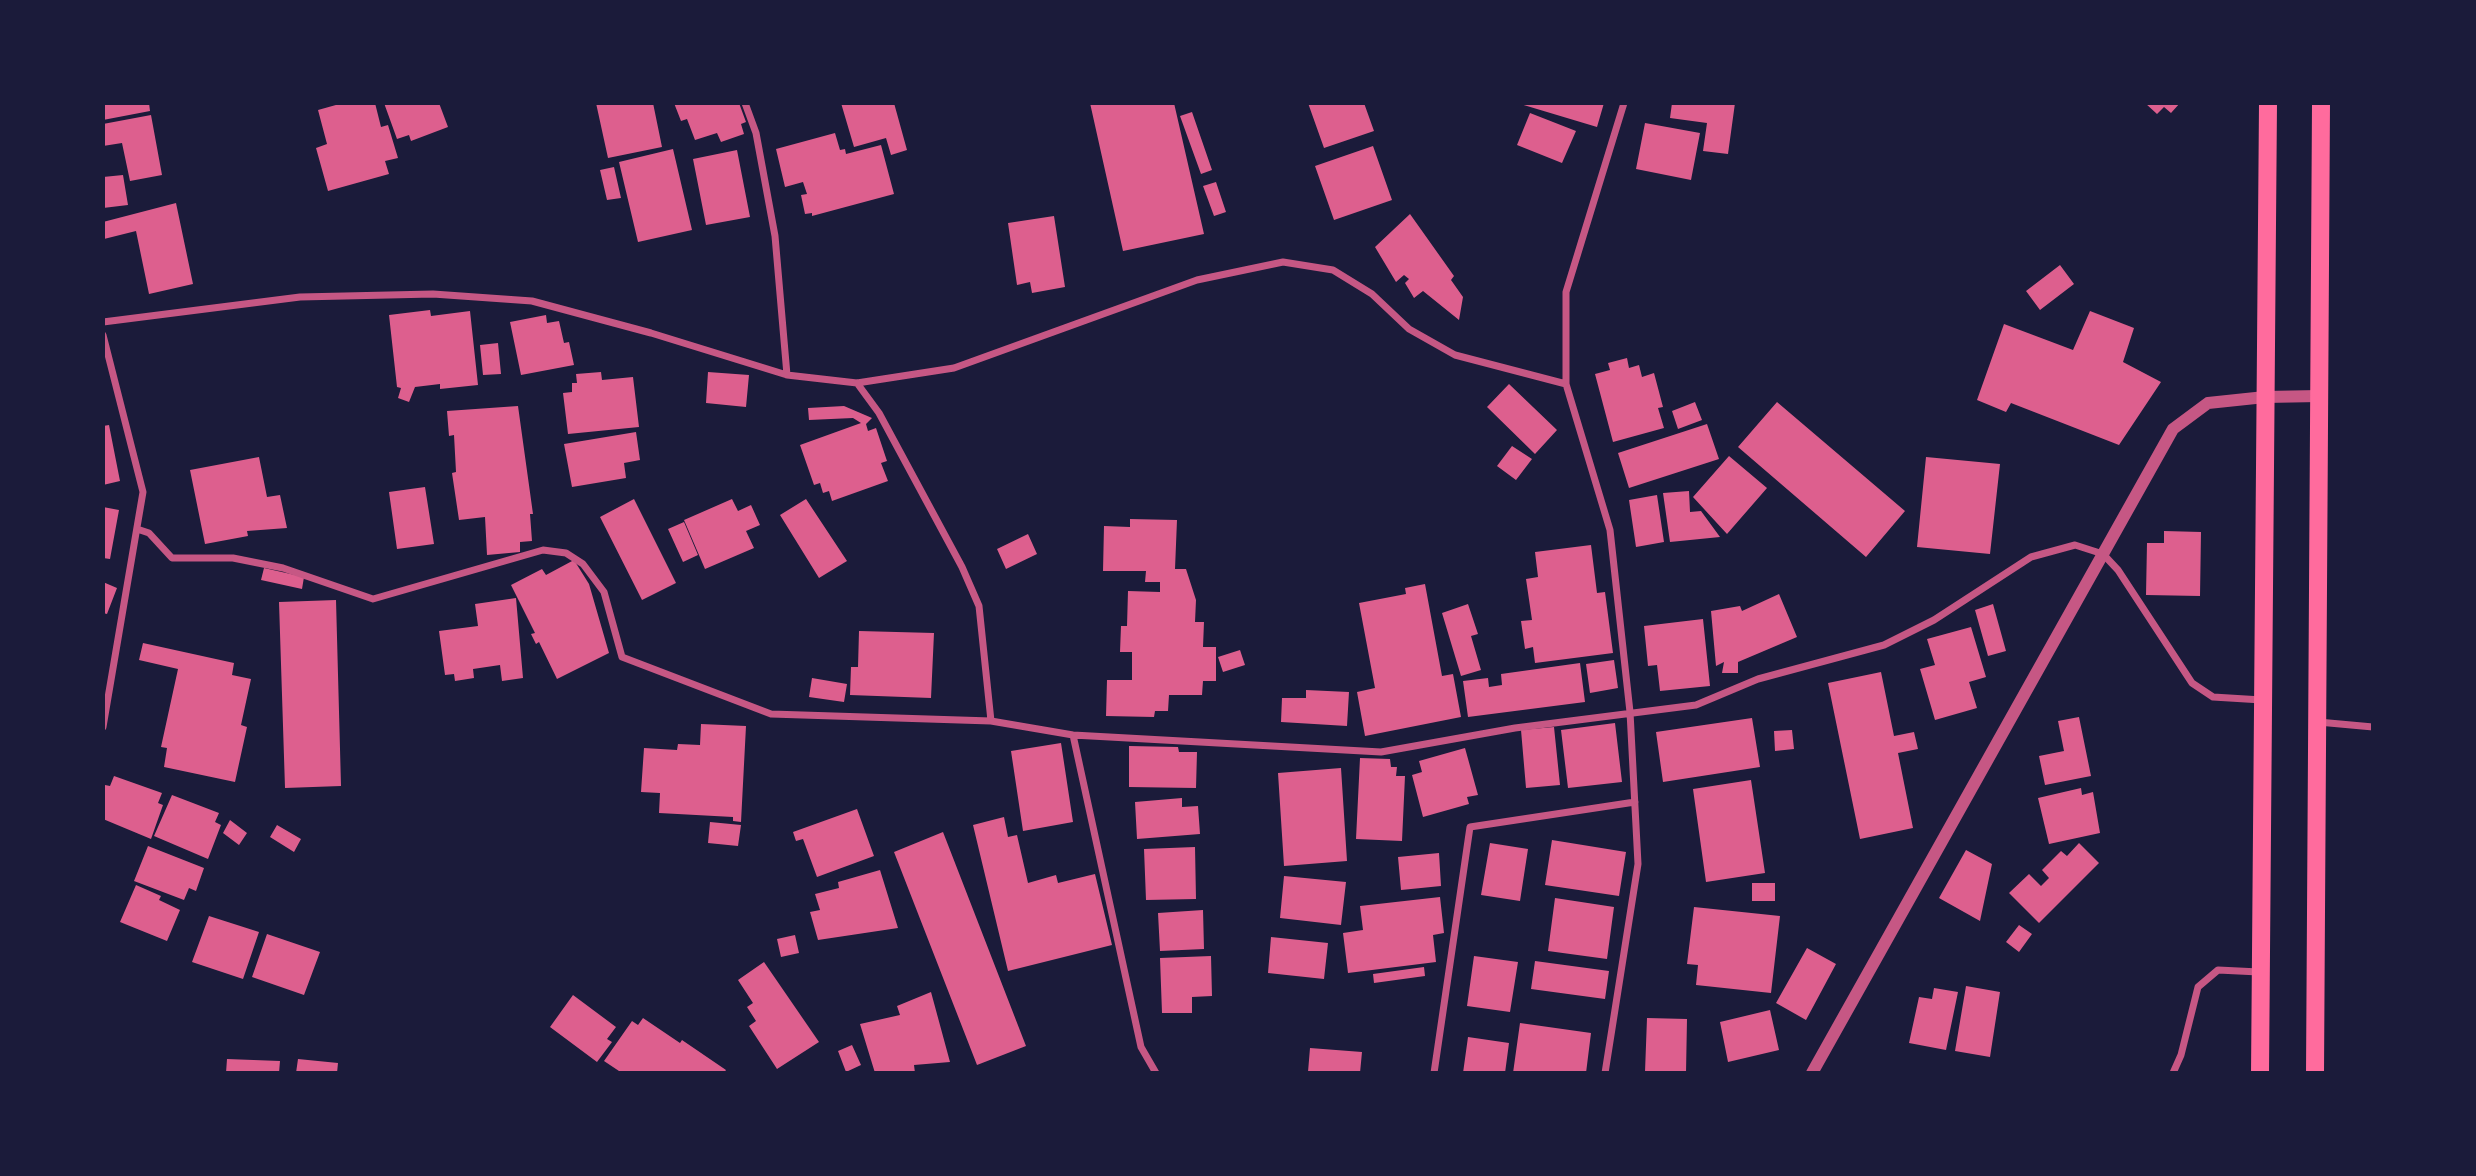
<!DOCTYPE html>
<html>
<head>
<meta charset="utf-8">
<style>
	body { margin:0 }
	#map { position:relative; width:2476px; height:1176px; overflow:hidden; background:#1b1b3a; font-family:Spectral,serif }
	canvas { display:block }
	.frame { position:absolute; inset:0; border:105px solid #1b1b3a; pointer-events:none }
</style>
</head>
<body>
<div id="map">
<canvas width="2476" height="1176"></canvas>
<div class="frame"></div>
</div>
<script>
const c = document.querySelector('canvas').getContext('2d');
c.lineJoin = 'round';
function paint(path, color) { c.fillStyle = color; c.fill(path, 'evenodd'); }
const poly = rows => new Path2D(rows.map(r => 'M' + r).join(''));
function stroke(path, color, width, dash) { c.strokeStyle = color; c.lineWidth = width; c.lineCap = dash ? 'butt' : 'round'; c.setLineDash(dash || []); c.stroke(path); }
paint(poly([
	[103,103,149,103,150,111,103,120],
	[343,103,375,103,381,127,388,125,398,158,385,161,389,174,328,191,316,148,327,144,318,110],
	[384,103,439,103,448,127,411,141,409,135,397,139],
	[596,103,653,103,662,147,608,158],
	[674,103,739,103,746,122,741,124,744,134,721,142,717,133,695,140,687,119,681,121],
	[841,103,894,103,907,150,891,155,886,138,854,147],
	[1090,103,1174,103,1204,234,1123,251],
	[1308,103,1364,103,1374,131,1324,148],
	[1517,103,1604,103,1597,127],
	[1672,103,1735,103,1728,154,1703,151,1707,123,1670,118],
	[2145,103,2180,103,2171,113,2164,107,2157,114],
	[1192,112,1212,170,1201,174,1180,116],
	[1530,113,1576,131,1562,163,1517,145],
	[151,115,162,175,130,181,122,143,103,146,103,124],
	[1645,123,1700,133,1691,180,1636,169],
	[835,133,840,150,845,149,846,154,881,145,894,194,812,216,812,213,805,214,801,195,807,194,803,182,785,187,776,149],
	[1373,146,1392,200,1334,220,1315,166],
	[673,149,692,230,638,242,619,162],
	[737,150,750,217,706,225,693,159],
	[614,167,621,198,607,200,600,170],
	[123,175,128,205,103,208,103,177],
	[1216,182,1226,212,1214,216,1203,186],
	[176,203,193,284,149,294,136,231,104,239,103,222],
	[1410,214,1454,276,1451,280,1463,297,1459,320,1423,291,1414,298,1405,283,1409,279,1404,275,1396,282,1375,247],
	[1054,216,1065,287,1032,293,1030,282,1017,285,1008,223],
	[2060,265,2074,284,2040,310,2026,291],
	[430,310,431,316,470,311,478,385,440,389,440,384,415,387,409,402,398,398,401,388,397,387,389,315],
	[2090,311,2134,328,2123,362,2161,382,2119,445,2011,403,2006,412,1977,400,2004,324,2073,350],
	[546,315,547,323,559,321,564,343,569,342,574,365,521,375,510,322],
	[498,343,501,374,483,375,480,345],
	[1627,358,1629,368,1639,365,1642,377,1654,373,1663,407,1658,408,1664,428,1613,442,1595,374,1610,370,1608,363],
	[601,372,602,380,633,377,639,427,568,434,563,393,572,392,572,383,577,383,576,374],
	[708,372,749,375,746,407,706,403],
	[1509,384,1557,430,1535,454,1487,407],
	[1695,402,1702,420,1678,429,1672,411],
	[1777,402,1905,511,1866,557,1738,447],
	[518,406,533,514,530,514,532,541,520,542,520,552,487,555,485,517,459,520,452,473,456,472,454,435,449,436,447,411],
	[844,406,872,418,866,424,868,431,876,428,887,461,881,463,888,481,832,501,829,491,823,493,820,483,814,485,800,445,861,423,853,418,809,420,808,408],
	[1707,424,1719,459,1629,488,1618,453],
	[109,425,120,481,103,485,103,426],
	[636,432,640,460,624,463,626,478,572,487,564,444],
	[1512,446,1532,459,1516,480,1497,466],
	[1729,456,1767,488,1727,534,1693,497],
	[259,457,267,497,280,495,287,528,247,531,248,536,205,544,190,470],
	[1926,457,2000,464,1990,554,1917,547],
	[425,487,434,544,397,549,389,492],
	[1689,491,1690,512,1701,511,1720,537,1670,542,1663,493],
	[1657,495,1664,542,1636,547,1629,500],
	[634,499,676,583,642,600,600,517],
	[732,499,738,511,751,505,760,525,746,531,754,548,705,569,684,520],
	[806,499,847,561,819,578,780,515],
	[103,507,119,510,110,559,103,558],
	[1130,519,1177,520,1175,569,1186,569,1196,600,1195,622,1204,622,1203,647,1216,647,1216,681,1203,681,1202,695,1169,695,1168,711,1155,711,1154,717,1106,716,1107,680,1132,680,1132,652,1120,652,1121,626,1127,626,1128,591,1160,592,1160,582,1145,582,1146,571,1103,571,1104,526,1130,527],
	[684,522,698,555,683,562,668,529],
	[2164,531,2201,532,2200,596,2146,595,2147,543,2164,543],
	[1028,534,1037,554,1006,569,997,549],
	[1591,545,1597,593,1605,592,1613,653,1535,663,1533,647,1525,649,1521,621,1532,620,1526,579,1538,577,1535,552],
	[574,560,589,584,609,653,557,679,539,642,536,644,531,634,535,633,511,585,542,569,546,575],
	[264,568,304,577,302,589,261,580],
	[103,582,117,588,107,614,103,613],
	[1425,584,1442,676,1453,674,1461,717,1365,736,1357,692,1375,688,1359,603,1406,594,1405,588],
	[1779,594,1797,637,1738,662,1738,673,1722,673,1724,662,1716,666,1711,611,1740,606,1742,611],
	[516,598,523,678,502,681,500,665,473,669,474,678,455,681,454,674,445,675,439,631,478,626,475,604],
	[336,600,341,786,285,788,279,602],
	[1468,604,1478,634,1471,636,1481,670,1461,676,1442,613],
	[1993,604,2006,651,1988,656,1975,610],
	[1703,619,1710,686,1660,691,1657,665,1648,666,1644,626],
	[1971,627,1986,677,1969,682,1977,708,1935,720,1920,669,1935,665,1927,639],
	[859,631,934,633,931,698,850,695,851,667,858,667],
	[143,643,234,663,232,675,251,679,241,725,247,727,235,782,164,767,167,748,161,747,178,669,139,660],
	[1240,650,1245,665,1223,672,1218,657],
	[1614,660,1618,688,1590,693,1586,664],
	[1580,663,1585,702,1468,717,1463,681,1488,678,1489,687,1502,685,1501,674],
	[1881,672,1894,736,1914,732,1918,749,1898,753,1913,828,1860,839,1828,683],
	[812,678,847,684,844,702,809,697],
	[1306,690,1349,692,1347,726,1281,722,1282,698,1306,698],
	[2079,717,2091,776,2045,785,2039,756,2064,751,2058,721],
	[1752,718,1760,767,1663,782,1656,732],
	[1615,723,1622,782,1568,788,1561,730],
	[701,724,746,726,741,822,733,821,733,817,659,813,660,793,641,792,644,748,677,750,678,744,700,745],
	[1554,727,1560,785,1526,788,1521,730],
	[1792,730,1794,749,1775,751,1774,731],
	[1061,743,1073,822,1023,831,1011,751],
	[1129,746,1178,747,1179,752,1197,752,1196,788,1129,787],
	[1465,748,1478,795,1467,797,1469,804,1423,817,1412,775,1422,772,1419,761],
	[1360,758,1390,759,1391,767,1397,767,1396,776,1405,776,1402,841,1356,839],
	[1341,768,1347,861,1284,866,1278,773],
	[114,776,162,793,158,803,163,805,151,839,103,819,103,790,105,785,110,786],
	[1751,780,1765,873,1706,882,1693,789],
	[2081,788,2082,795,2093,792,2100,833,2049,844,2038,798],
	[172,795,219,813,215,822,221,825,208,859,154,836],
	[1182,798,1182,807,1198,806,1200,834,1137,839,1135,802],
	[857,809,874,856,817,877,803,839,796,841,793,832],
	[1004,817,1008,837,1017,835,1028,883,1056,875,1058,883,1095,874,1112,945,1008,971,973,825],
	[230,820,247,833,239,845,223,833],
	[710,822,741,825,738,846,708,843],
	[277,825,301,839,294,852,270,837],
	[943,832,1026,1046,977,1065,894,852],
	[1552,840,1626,852,1619,896,1545,885],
	[1490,843,1528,849,1520,901,1481,895],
	[2079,843,2099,863,2039,923,2009,893,2029,874,2041,886,2049,878,2042,870,2061,851,2067,856],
	[148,846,204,868,196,891,189,888,184,900,134,881],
	[1195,847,1196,899,1146,900,1144,849],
	[1966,850,1992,864,1980,921,1939,898],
	[1439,853,1441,886,1401,890,1398,857],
	[880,870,898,928,818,940,810,912,820,910,815,894,839,888,838,882],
	[1284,876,1346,882,1341,925,1280,918],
	[1752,883,1775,883,1775,901,1752,901],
	[136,885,161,896,159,900,180,910,167,941,120,922],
	[1440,897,1444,933,1433,935,1436,962,1348,973,1343,933,1363,930,1360,906],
	[1555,898,1614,907,1607,959,1548,951],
	[1694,907,1780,916,1771,993,1696,985,1698,965,1687,964],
	[1203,910,1204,949,1160,951,1158,913],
	[209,916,259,932,243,979,192,962],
	[2019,925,2032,934,2019,952,2006,942],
	[267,934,320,952,304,995,252,977],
	[795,935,799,953,781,957,777,939],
	[1271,937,1328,943,1324,979,1268,973],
	[1807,948,1836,964,1806,1020,1776,1003],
	[1211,956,1212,996,1192,997,1192,1013,1162,1013,1160,958],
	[1474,956,1518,962,1510,1012,1467,1006],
	[1535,961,1609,971,1605,999,1531,989],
	[764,962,819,1042,777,1069,749,1026,756,1021,747,1007,753,1003,738,980],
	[1424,967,1425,976,1374,983,1373,974],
	[1966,986,2000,992,1990,1057,1955,1051],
	[1934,988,1958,992,1946,1050,1909,1043,1919,997,1932,999],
	[931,992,950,1062,914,1065,915,1073,875,1073,860,1024,900,1015,897,1006],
	[573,995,616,1027,607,1039,612,1042,597,1062,550,1027],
	[1770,1010,1779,1050,1728,1062,1720,1022],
	[643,1018,680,1043,682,1040,726,1070,724,1073,622,1073,604,1061,632,1021,638,1025],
	[1647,1018,1687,1019,1686,1073,1645,1072],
	[1520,1023,1591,1033,1586,1073,1513,1073],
	[1468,1037,1509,1043,1505,1073,1463,1073],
	[852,1045,861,1065,846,1072,838,1051],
	[1310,1048,1362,1052,1360,1073,1308,1072],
	[227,1059,280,1061,279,1073,226,1073],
	[298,1059,338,1063,337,1073,296,1073]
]), '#dd5f8e');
stroke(poly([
	[745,103,756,133,775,236,787,375],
	[103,322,300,297,433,294,532,301,651,333,787,375,857,383,954,368,1197,280,1283,262,1333,270,1372,294,1409,329,1455,355,1566,384],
	[103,335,143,492,103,727],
	[857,383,879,413,962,567,979,606,991,721],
	[137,529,149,533,172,558,233,558,283,568,373,599,543,550,566,553,583,564,604,592,622,657,771,714,991,721,1073,735,1381,752,1515,728,1696,705,1758,679,1884,645,1934,620,2031,557,2075,545,2103,554,2118,570,2192,683,2213,697,2262,700],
	[2318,722,2373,727],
	[1073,735,1141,1047,1156,1073],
	[1434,1073,1470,827,1635,802],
	[1605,1073,1638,864,1630,712,1610,530,1566,384,1566,292,1624,103],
	[2173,1073,2181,1055,2198,987,2218,970,2259,972]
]), '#c65784', 7);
stroke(poly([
	[1812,1073,2173,429,2208,403,2265,397,2319,396]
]), '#c65784', 12);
stroke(poly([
	[2260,1073,2268,103],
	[2315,1073,2321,103]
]), '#ff6b9d', 18);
</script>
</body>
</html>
